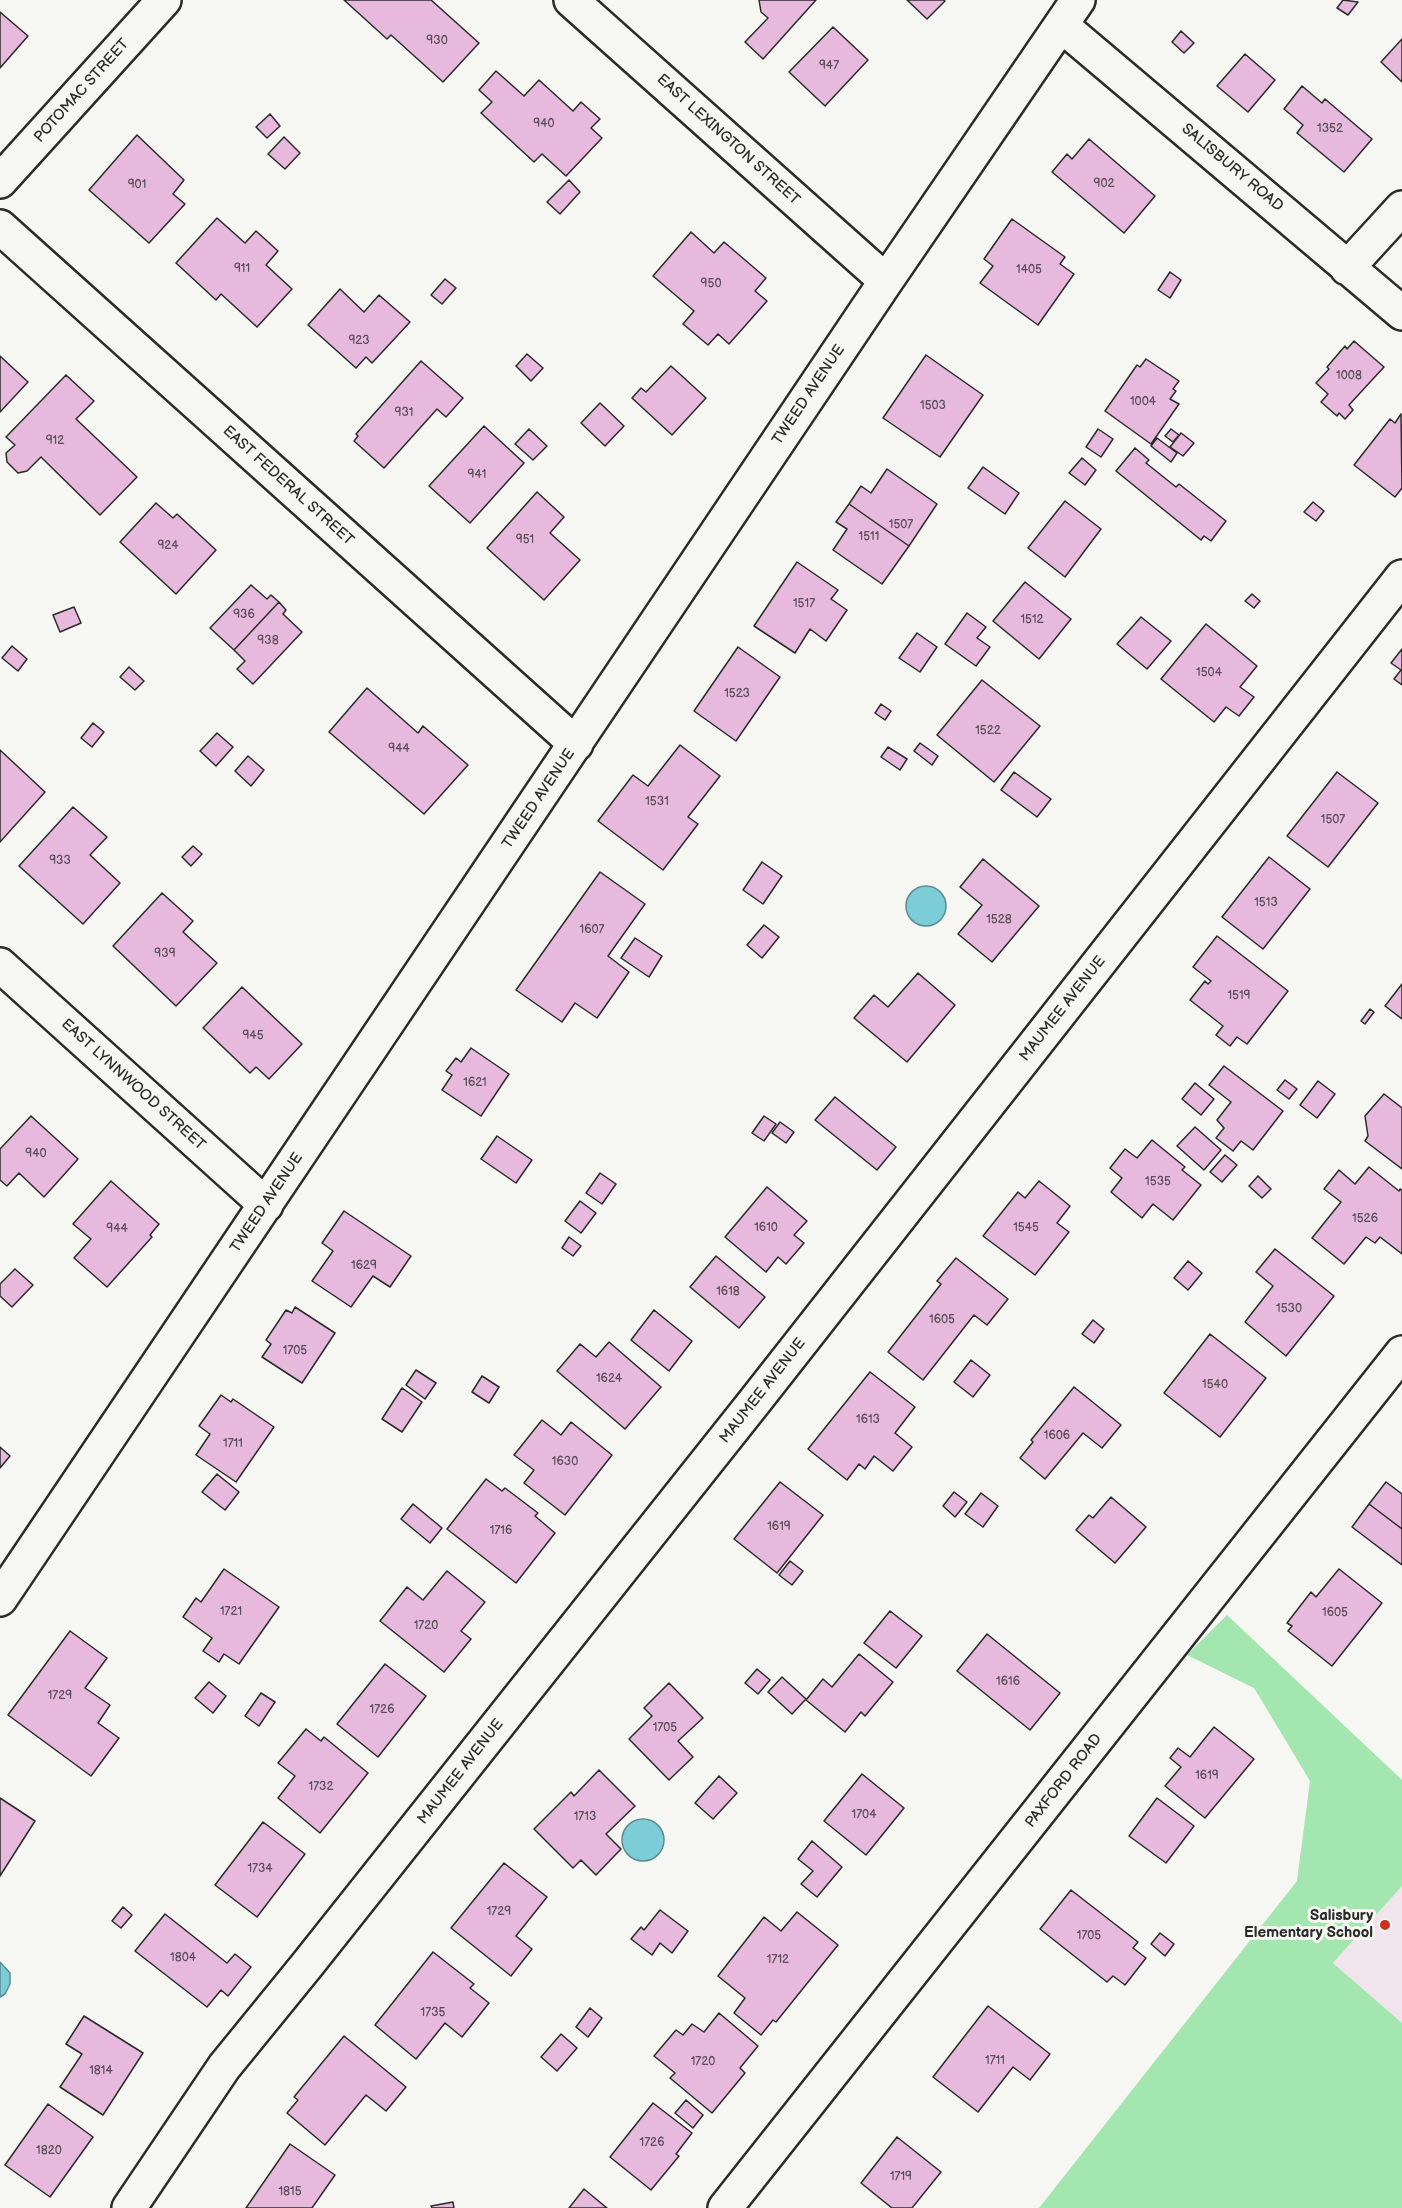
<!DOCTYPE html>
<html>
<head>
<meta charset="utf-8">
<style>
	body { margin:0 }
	canvas { display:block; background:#f6f6f2 }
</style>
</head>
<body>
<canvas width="1402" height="2208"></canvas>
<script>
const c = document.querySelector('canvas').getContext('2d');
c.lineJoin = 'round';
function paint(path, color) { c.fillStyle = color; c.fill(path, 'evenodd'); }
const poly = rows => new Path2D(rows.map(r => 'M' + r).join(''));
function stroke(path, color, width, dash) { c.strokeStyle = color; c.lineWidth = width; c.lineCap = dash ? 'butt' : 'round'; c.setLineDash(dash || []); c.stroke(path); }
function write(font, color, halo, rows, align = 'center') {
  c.font = font + ' "Balsamiq Sans",sans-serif'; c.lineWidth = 6; c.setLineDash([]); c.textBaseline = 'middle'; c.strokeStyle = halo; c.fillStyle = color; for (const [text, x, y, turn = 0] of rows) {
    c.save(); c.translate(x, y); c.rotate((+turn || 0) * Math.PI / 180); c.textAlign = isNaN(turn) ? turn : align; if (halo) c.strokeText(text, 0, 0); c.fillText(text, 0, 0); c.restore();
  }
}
paint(poly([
	[1402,1886,1402,2023,1333,1963]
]), '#f1e4ec');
paint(poly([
	[1227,1615,1402,1780,1402,1886,1333,1963,1402,2023,1402,2208,1039,2208,1297,1881,1310,1781,1254,1688,1187,1655]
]), '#a3e6b0');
const water = poly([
	'906 906a20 20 0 1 1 40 0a20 20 0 1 1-40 0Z',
	'622 1840a21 21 0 1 1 42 0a21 21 0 1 1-42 0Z',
	[0,1962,10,1973,10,1984,5,1994,0,1997,0,1962]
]);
paint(water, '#7dcdd9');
stroke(water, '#5c8c93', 1.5);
const building = poly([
	[344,0,431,0,479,43,443,82,391,35,387,39,344,0],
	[759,0,816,0,763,59,745,42,768,18,761,12,759,0],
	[907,0,944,0,945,1,927,19,907,0],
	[1343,0,1358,2,1348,15,1337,8,1343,0],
	[0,12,28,36,0,68,0,12],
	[833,27,868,60,825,106,789,72,833,27],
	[1181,31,1194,43,1184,53,1172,42,1181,31],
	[1402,39,1402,82,1381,62,1402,39],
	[1245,54,1275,80,1248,112,1217,86,1245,54],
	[496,71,524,96,539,80,573,111,581,102,600,119,591,128,602,138,566,176,542,154,534,162,481,113,492,102,479,90,496,71],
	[1302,86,1322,103,1325,99,1372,139,1344,172,1297,133,1303,125,1284,109,1302,86],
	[270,114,280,126,267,138,256,127,270,114],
	[137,135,184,180,173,194,185,204,149,243,89,190,137,135],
	[284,137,300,153,285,169,268,154,284,137],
	[1089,139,1155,196,1124,233,1052,172,1067,154,1072,159,1089,139],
	[569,180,580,192,560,214,547,202,569,180],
	[217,218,245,243,256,231,278,251,266,265,292,289,257,327,221,294,216,300,176,263,217,218],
	[1012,219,1065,257,1060,264,1074,274,1038,325,980,283,993,266,984,259,1012,219],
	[691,232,714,253,724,242,766,278,755,291,767,301,729,344,718,334,708,345,683,324,694,311,653,276,691,232],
	[1170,272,1181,280,1170,298,1158,290,1170,272],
	[445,279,456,288,442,304,431,295,445,279],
	[340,289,364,312,379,295,410,322,372,363,366,357,356,368,308,325,340,289],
	[1354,341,1384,367,1349,405,1353,410,1345,419,1339,413,1337,416,1321,402,1328,394,1316,383,1329,369,1327,367,1345,346,1347,349,1354,341],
	[527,354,543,368,531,381,516,366,527,354],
	[926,355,983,395,940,457,883,418,926,355],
	[0,356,28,382,0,412,0,356],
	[1146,359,1179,381,1173,389,1176,391,1170,399,1179,404,1151,444,1105,411,1137,365,1140,367,1146,359],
	[421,361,463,398,446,417,437,409,384,468,354,441,358,436,356,434,421,361],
	[671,366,706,398,672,435,632,398,641,388,646,392,671,366],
	[66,375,94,401,76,419,137,477,100,515,41,457,27,471,18,473,7,462,6,453,15,445,6,437,66,375],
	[600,403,624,426,605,446,581,423,600,403],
	[1401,414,1402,488,1395,497,1354,465,1390,419,1395,423,1401,414],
	[484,426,524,463,470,523,429,486,484,426],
	[529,429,547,446,533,460,515,444,529,429],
	[1098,429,1113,439,1101,457,1086,447,1098,429],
	[1171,429,1179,435,1173,442,1165,436,1171,429],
	[1181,433,1194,443,1183,456,1170,447,1181,433],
	[1157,438,1177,453,1171,462,1151,446,1157,438],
	[1135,448,1149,460,1146,463,1176,487,1179,484,1226,521,1211,541,1204,536,1201,540,1116,471,1135,448],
	[1082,458,1096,470,1085,485,1069,473,1082,458],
	[983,467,1019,493,1005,514,968,488,983,467],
	[887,469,937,504,909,546,849,504,861,486,871,493,887,469],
	[537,492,564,517,550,533,580,560,544,600,487,548,537,492],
	[1065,501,1101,529,1065,577,1028,548,1065,501],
	[1313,502,1324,511,1316,521,1304,512,1313,502],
	[156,503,173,518,177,514,216,550,176,594,120,542,156,503],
	[849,504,909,546,882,584,833,550,847,529,836,522,849,504],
	[797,562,838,590,831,599,847,610,826,641,810,629,795,653,754,626,797,562],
	[1025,582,1071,619,1039,659,993,621,1025,582],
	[251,585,267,599,271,595,279,602,234,650,210,628,251,585],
	[1252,594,1260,601,1254,608,1245,601,1252,594],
	[279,602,286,610,283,614,302,632,253,684,237,669,245,661,234,650,279,602],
	[74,607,81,623,60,632,53,615,74,607],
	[967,613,986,627,977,638,990,647,976,666,945,644,967,613],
	[1141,617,1171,641,1147,669,1117,644,1141,617],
	[1206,624,1257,666,1240,687,1254,697,1239,716,1226,707,1214,722,1161,679,1206,624],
	[917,633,937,647,920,672,899,658,917,633],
	[12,646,27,659,18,671,2,658,12,646],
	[738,647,780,677,736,741,694,711,738,647],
	[1402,649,1402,685,1394,679,1401,670,1391,663,1402,649],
	[129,667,144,681,135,690,120,677,129,667],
	[982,680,1040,726,994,782,937,735,982,680],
	[367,688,418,733,423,726,468,765,424,814,329,732,367,688],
	[881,704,891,711,885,720,875,713,881,704],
	[93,723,104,732,92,747,81,738,93,723],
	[217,733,233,747,216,766,200,751,217,733],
	[920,743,938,756,932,765,914,751,920,743],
	[680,745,720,776,688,817,698,824,663,870,598,821,633,775,648,786,680,745],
	[888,747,907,759,900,770,881,757,888,747],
	[0,750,45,792,0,842,0,750],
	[248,756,264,770,251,786,235,771,248,756],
	[1014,772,1051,799,1037,817,1001,790,1014,772],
	[1337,772,1378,803,1328,867,1287,836,1337,772],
	[73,807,107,837,90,855,120,883,83,924,19,866,73,807],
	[193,846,202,854,191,866,182,857,193,846],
	[1269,857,1310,889,1263,949,1222,917,1269,857],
	[983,859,1039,906,992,962,958,934,982,905,960,887,983,859],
	[762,862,782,876,763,904,743,890,762,862],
	[600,872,645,904,608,956,629,972,597,1018,575,1003,562,1022,516,990,600,872],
	[162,893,193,921,183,932,217,963,176,1006,113,946,162,893],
	[764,925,779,937,762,958,747,945,764,925],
	[1217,936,1288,991,1247,1044,1237,1037,1230,1046,1216,1035,1223,1026,1190,1000,1205,981,1208,984,1211,981,1193,967,1217,936],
	[635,938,662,956,649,977,621,958,635,938],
	[918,973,955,1005,907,1062,854,1018,874,995,888,1007,918,973],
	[1402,984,1402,1019,1385,1006,1402,984],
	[242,987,302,1044,269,1079,256,1067,250,1073,203,1028,242,987],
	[1370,1009,1374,1012,1365,1024,1361,1021,1370,1009],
	[471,1048,509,1074,481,1116,442,1090,452,1075,446,1071,456,1058,461,1062,471,1048],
	[1224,1066,1283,1111,1253,1150,1241,1141,1233,1151,1216,1138,1224,1128,1217,1120,1231,1102,1209,1085,1224,1066],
	[1285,1080,1297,1089,1289,1099,1277,1090,1285,1080],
	[1318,1081,1335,1094,1317,1118,1300,1105,1318,1081],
	[1195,1083,1214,1099,1201,1115,1182,1099,1195,1083],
	[1384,1094,1402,1108,1402,1169,1365,1141,1368,1136,1365,1116,1384,1094],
	[835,1097,896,1147,877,1170,815,1120,835,1097],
	[31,1116,78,1159,44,1197,19,1173,7,1186,0,1180,0,1149,31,1116],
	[764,1116,776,1124,764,1141,752,1133,764,1116],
	[780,1122,794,1132,786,1143,772,1133,780,1122],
	[1195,1127,1221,1150,1204,1170,1177,1146,1195,1127],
	[497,1136,532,1160,516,1183,481,1159,497,1136],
	[1152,1140,1185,1167,1182,1170,1201,1185,1173,1220,1153,1204,1142,1218,1111,1192,1122,1178,1110,1168,1125,1149,1137,1158,1152,1140],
	[1225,1155,1237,1165,1222,1182,1210,1172,1225,1155],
	[1369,1167,1399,1191,1400,1189,1402,1190,1402,1254,1380,1237,1375,1243,1366,1237,1344,1264,1312,1238,1341,1202,1324,1189,1339,1170,1355,1184,1369,1167],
	[600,1173,616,1184,602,1204,586,1193,600,1173],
	[1258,1176,1271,1189,1262,1198,1249,1186,1258,1176],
	[111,1181,159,1224,150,1235,152,1237,107,1287,74,1258,91,1239,73,1224,111,1181],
	[1039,1181,1070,1206,1057,1223,1069,1232,1035,1275,983,1236,1018,1192,1025,1198,1039,1181],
	[767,1187,807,1221,794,1235,804,1243,786,1264,778,1257,766,1272,725,1237,767,1187],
	[580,1201,596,1213,581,1233,565,1221,580,1201],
	[344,1211,411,1256,390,1287,373,1276,351,1307,312,1281,333,1251,322,1243,344,1211],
	[569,1237,581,1246,573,1256,562,1248,569,1237],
	[1275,1249,1334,1296,1286,1356,1245,1322,1273,1286,1256,1272,1275,1249],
	[716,1256,765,1297,739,1328,690,1287,716,1256],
	[956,1258,1008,1299,987,1325,974,1315,923,1380,888,1352,941,1284,937,1281,956,1258],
	[1188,1261,1202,1273,1188,1290,1174,1278,1188,1261],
	[15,1269,33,1285,12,1307,0,1296,0,1284,15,1269],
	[295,1307,335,1333,302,1383,262,1357,271,1344,266,1340,286,1310,292,1313,295,1307],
	[654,1310,692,1341,669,1371,631,1340,654,1310],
	[1093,1320,1104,1329,1094,1343,1082,1334,1093,1320],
	[1210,1334,1266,1378,1220,1437,1164,1393,1210,1334],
	[609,1342,661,1387,625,1429,557,1371,580,1344,596,1357,609,1342],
	[971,1360,990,1375,973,1397,954,1382,971,1360],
	[416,1370,436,1383,425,1399,406,1385,416,1370],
	[870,1372,915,1407,895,1433,912,1447,893,1471,874,1456,865,1469,859,1464,847,1480,808,1449,870,1372],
	[482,1376,499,1387,489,1403,472,1392,482,1376],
	[1074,1387,1121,1425,1102,1448,1083,1433,1045,1479,1020,1458,1033,1442,1031,1440,1074,1387],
	[402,1388,422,1402,402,1432,382,1419,402,1388],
	[221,1395,231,1402,233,1399,274,1427,236,1482,196,1455,210,1434,199,1426,221,1395],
	[542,1420,561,1435,571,1422,612,1455,565,1515,524,1483,534,1470,514,1455,542,1420],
	[0,1447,10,1456,0,1468,0,1447],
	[217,1474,239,1492,225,1510,202,1492,217,1474],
	[486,1479,502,1491,505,1488,538,1513,535,1516,555,1533,516,1583,447,1529,486,1479],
	[780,1482,823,1515,777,1573,734,1539,780,1482],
	[1386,1482,1402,1494,1402,1529,1369,1504,1386,1482],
	[954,1492,967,1502,955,1517,943,1506,954,1492],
	[981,1493,998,1506,983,1527,965,1514,981,1493],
	[1111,1497,1146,1527,1115,1563,1076,1530,1089,1515,1093,1518,1111,1497],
	[413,1504,442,1528,430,1543,401,1519,413,1504],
	[1369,1504,1402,1529,1402,1565,1352,1527,1369,1504],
	[790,1561,803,1571,792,1585,779,1575,790,1561],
	[224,1569,279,1607,239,1664,224,1654,219,1662,203,1651,212,1638,183,1617,196,1598,201,1602,224,1569],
	[1339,1569,1382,1603,1332,1666,1288,1631,1292,1626,1287,1623,1311,1592,1316,1597,1339,1569],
	[447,1571,485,1602,461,1631,471,1639,444,1672,380,1621,407,1587,423,1600,447,1571],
	[890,1611,922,1636,896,1668,864,1643,890,1611],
	[70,1631,107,1658,85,1688,110,1705,98,1723,119,1738,91,1776,8,1715,70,1631],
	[987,1634,1060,1693,1030,1730,957,1671,987,1634],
	[859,1654,893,1682,865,1716,861,1712,845,1732,806,1700,823,1679,832,1687,859,1654],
	[385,1664,426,1696,378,1757,337,1724,385,1664],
	[757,1669,770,1680,758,1694,745,1683,757,1669],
	[782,1677,806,1699,792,1714,768,1692,782,1677],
	[209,1682,226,1696,213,1713,195,1698,209,1682],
	[669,1683,703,1718,678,1741,693,1757,669,1780,629,1739,652,1716,644,1708,669,1683],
	[261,1693,275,1702,259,1726,245,1716,261,1693],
	[1214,1727,1254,1759,1205,1818,1165,1786,1181,1767,1170,1758,1178,1748,1190,1757,1214,1727],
	[306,1729,321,1741,324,1737,368,1773,320,1833,278,1798,295,1776,278,1763,306,1729],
	[599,1770,635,1806,606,1834,621,1849,596,1875,581,1860,573,1868,534,1829,571,1792,574,1796,599,1770],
	[862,1774,904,1808,866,1855,824,1821,862,1774],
	[719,1776,737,1793,713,1819,695,1803,719,1776],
	[0,1798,35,1821,0,1876,0,1798],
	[1157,1798,1194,1826,1166,1863,1129,1836,1157,1798],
	[263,1822,305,1854,257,1917,215,1885,263,1822],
	[812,1841,842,1867,817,1897,801,1884,813,1871,798,1859,812,1841],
	[504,1863,547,1897,516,1936,532,1949,511,1976,451,1928,504,1863],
	[1071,1890,1138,1942,1133,1948,1146,1958,1125,1985,1113,1976,1107,1982,1040,1929,1071,1890],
	[123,1907,132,1915,121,1928,112,1921,123,1907],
	[660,1910,688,1931,672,1953,660,1943,652,1955,631,1939,641,1927,644,1930,660,1910],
	[797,1912,838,1945,776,2022,773,2020,761,2035,734,2013,745,1998,718,1976,764,1917,781,1931,797,1912],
	[165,1914,227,1963,235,1954,251,1967,228,1996,221,1990,207,2007,135,1951,165,1914],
	[1160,1933,1174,1944,1165,1956,1151,1944,1160,1933],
	[433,1952,474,1984,470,1988,489,2003,462,2037,445,2023,416,2059,375,2025,433,1952],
	[988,2006,1050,2054,1030,2080,1013,2067,978,2112,933,2077,988,2006],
	[590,2008,602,2018,588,2037,576,2027,590,2008],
	[719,2013,758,2046,740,2068,745,2073,712,2113,670,2078,675,2073,654,2056,676,2030,683,2035,692,2024,704,2032,719,2013],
	[84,2016,143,2053,103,2115,60,2087,82,2054,66,2044,84,2016],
	[561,2034,577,2048,557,2071,541,2057,561,2034],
	[344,2036,406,2087,386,2111,366,2095,325,2145,287,2113,298,2100,294,2097,344,2036],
	[686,2100,703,2115,693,2128,675,2113,686,2100],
	[653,2103,692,2133,676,2154,679,2156,651,2190,610,2157,653,2103],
	[48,2104,93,2137,50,2197,5,2165,48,2104],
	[897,2137,941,2172,912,2208,892,2208,861,2183,897,2137],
	[290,2144,335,2175,312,2208,246,2208,290,2144],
	[584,2189,607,2208,569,2208,584,2189],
	[453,2202,454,2208,432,2208,431,2206,453,2202]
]);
paint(building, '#e6b9dd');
stroke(building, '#2b2b2b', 1.5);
const street = poly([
	[571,0,886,281],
	[1061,25,1402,313],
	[0,181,164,0],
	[0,227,576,744],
	[1347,268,1402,208],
	[0,965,266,1205],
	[0,1599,886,281,1078,0],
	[129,2208,224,2067,307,1965,755,1401,1402,577],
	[725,2208,1402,1353]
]);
stroke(street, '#2b2b2b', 38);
stroke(street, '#f6f6f2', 33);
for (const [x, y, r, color] of [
	[1385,1925,6,"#c8321e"]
]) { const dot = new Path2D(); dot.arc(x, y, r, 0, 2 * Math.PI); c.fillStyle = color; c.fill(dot); stroke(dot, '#f6f6f2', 2); }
write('12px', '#5a4e58', null, [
	["930",437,41],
	["947",829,66],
	["940",544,124],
	["1352",1330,129],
	["902",1104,184],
	["901",137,185],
	["911",242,269],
	["1405",1029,270],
	["950",711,284],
	["923",359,341],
	["1008",1349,376],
	["1004",1143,402],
	["1503",933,406],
	["931",404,413],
	["912",55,441],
	["941",477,475],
	["1507",901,525],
	["1511",869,537],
	["951",525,540],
	["924",168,546],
	["1517",804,604],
	["936",244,615],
	["1512",1032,620],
	["938",268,641],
	["1504",1209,673],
	["1523",737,694],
	["1522",988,731],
	["944",399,749],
	["1531",657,802],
	["1507",1333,820],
	["933",60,861],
	["1513",1266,903],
	["1528",999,920],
	["1607",592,930],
	["939",165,954],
	["1519",1239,996],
	["945",253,1036],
	["1621",475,1083],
	["940",36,1154],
	["1535",1158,1182],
	["1526",1365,1219],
	["1610",766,1228],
	["1545",1026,1228],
	["944",117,1229],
	["1629",364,1266],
	["1618",728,1292],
	["1530",1289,1309],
	["1605",942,1320],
	["1705",295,1351],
	["1624",609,1379],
	["1540",1215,1385],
	["1613",868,1420],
	["1606",1057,1436],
	["1711",233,1444],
	["1630",565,1462],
	["1619",779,1527],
	["1716",501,1531],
	["1721",231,1612],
	["1605",1335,1613],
	["1720",426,1626],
	["1616",1008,1682],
	["1729",60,1696],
	["1726",382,1710],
	["1705",665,1728],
	["1619",1207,1776],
	["1732",321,1787],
	["1704",864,1815],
	["1713",585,1817],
	["1734",260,1869],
	["1729",499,1912],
	["1705",1089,1936],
	["1804",183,1958],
	["1712",778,1960],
	["1735",433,2013],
	["1711",995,2061],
	["1720",703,2062],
	["1814",101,2071],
	["1726",652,2143],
	["1820",49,2151],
	["1719",901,2177],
	["1815",290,2192]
]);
write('15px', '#2b2b2b', '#f6f6f2', [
	["POTOMAC STREET",82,91,-48],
	["EAST LEXINGTON STREET",728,140,42],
	["SALISBURY ROAD",1232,168,40],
	["TWEED AVENUE",809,395,-56],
	["EAST FEDERAL STREET",288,486,42],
	["TWEED AVENUE",539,799,-56],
	["MAUMEE AVENUE",1063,1009,-52],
	["EAST LYNNWOOD STREET",133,1085,42],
	["TWEED AVENUE",267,1203,-56],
	["MAUMEE AVENUE",763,1391,-52],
	["MAUMEE AVENUE",461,1772,-52],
	["PAXFORD ROAD",1064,1781,-52]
]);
write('bold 15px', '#2b2b2b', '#f6f6f2', [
	["Salisbury",1373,1916],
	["Elementary School",1373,1933]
], 'right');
</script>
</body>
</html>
